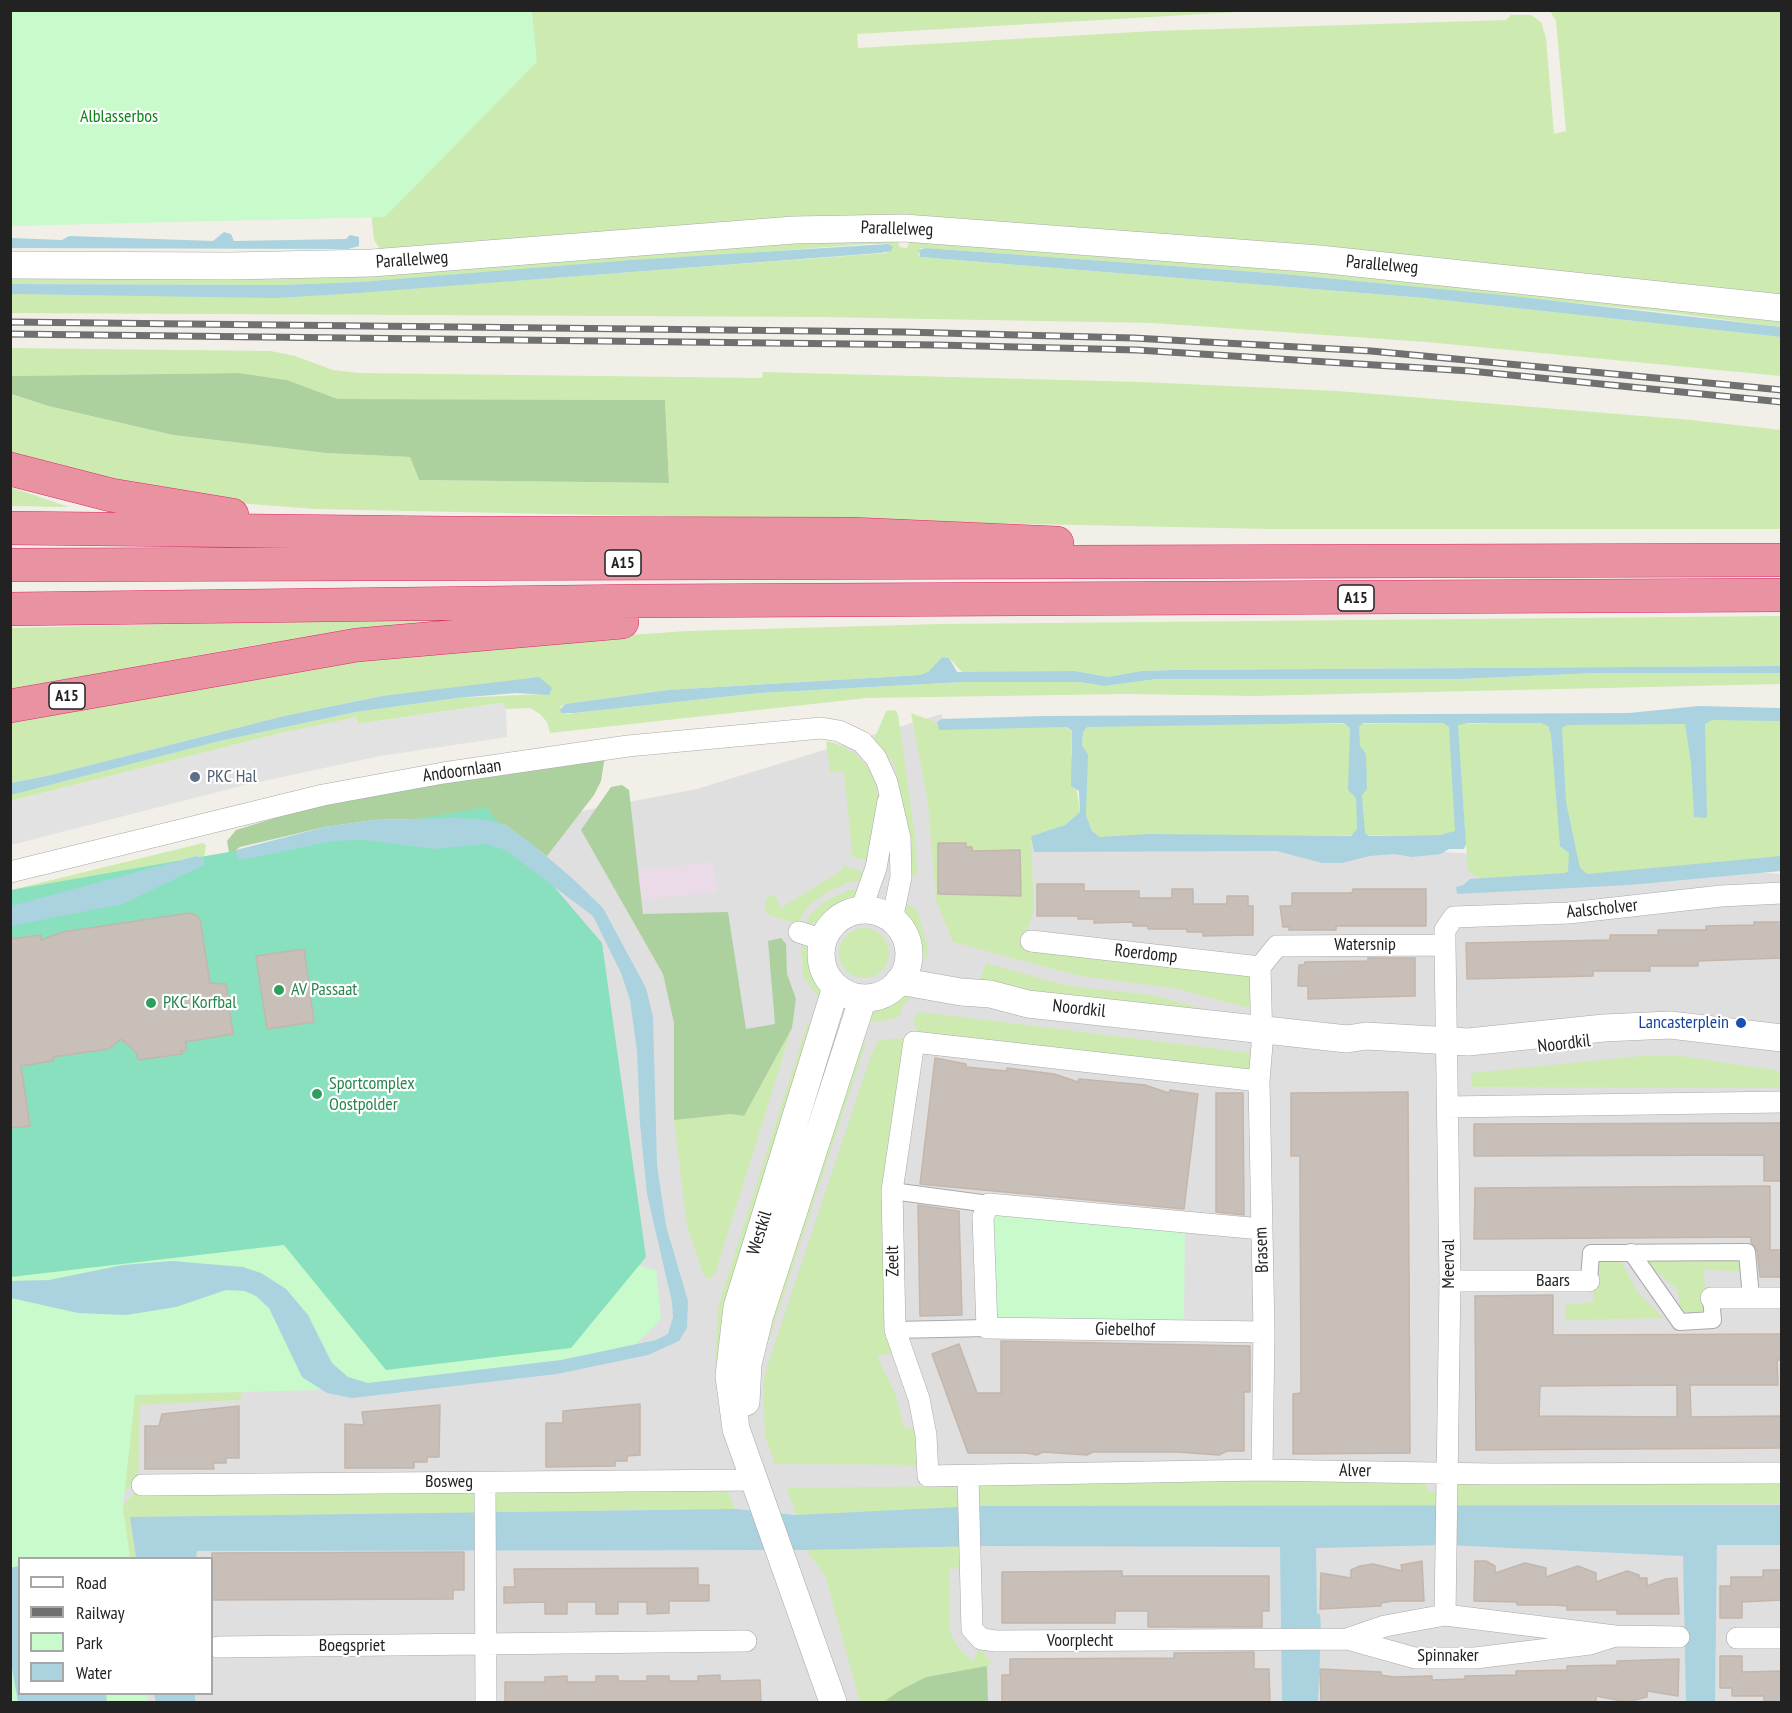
<!DOCTYPE html>
<html>
<head>
<meta charset="utf-8">
<style>
	body { margin:0 }
	#map { position:relative; width:1792px; height:1713px; overflow:hidden; background:#f2efe9; font-family:"PT Sans Narrow",sans-serif }
	canvas { display:block }
	.frame { position:absolute; inset:0; border:12px solid #222; pointer-events:none }
	.legend { position:absolute; left:18px; top:1557px; width:195px; height:138px; box-sizing:border-box; background:#fff; border:2px solid #a7a7a7; margin:0; padding:8px 10px; list-style:none; font-size:18px; color:#222 }
	.legend li { display:flex; align-items:center; gap:12px; height:30px }
	.legend b { width:30px; border:2px solid #a7a7a7 }
</style>
</head>
<body>
<div id="map">
<canvas width="1792" height="1713"></canvas>
<div class="frame"></div>
<ul class="legend">
<li><b style="height:8px;background:#fff"></b>Road</li>
<li><b style="height:8px;background:#707070"></b>Railway</li>
<li><b style="height:16px;background:#c8facc"></b>Park</li>
<li><b style="height:16px;background:#aad3df"></b>Water</li>
</ul>
</div>
<script>
const c = document.querySelector('canvas').getContext('2d');
c.lineJoin = 'round';
function paint(path, color) { c.fillStyle = color; c.fill(path, 'evenodd'); }
const poly = rows => new Path2D(rows.map(r => 'M' + r).join(''));
function stroke(path, color, width, dash) { c.strokeStyle = color; c.lineWidth = width; c.lineCap = dash ? 'butt' : 'round'; c.setLineDash(dash || []); c.stroke(path); }
function write(font, color, halo, rows, align = 'center') {
  c.font = font + ' "PT Sans Narrow",sans-serif'; c.lineWidth = 4.5; c.setLineDash([]); c.textBaseline = 'middle'; c.strokeStyle = halo; c.fillStyle = color; for (const [text, x, y, turn = 0] of rows) {
    c.save(); c.translate(x, y); c.rotate((+turn || 0) * Math.PI / 180); c.textAlign = isNaN(turn) ? turn : align; if (halo) c.strokeText(text, 0, 0); c.fillText(text, 0, 0); c.restore();
  }
}
paint(poly([
	[941,714,985,836,1366,847,1781,874,1781,1702,11,1702,11,912,493,828,697,789],
	[20,1558,212,1558,212,1694,20,1694]
]), '#e0dfdf');
paint(poly([
	[713,862,716,892,637,900,634,871]
]), '#ebdbe8');
paint(poly([
	[514,11,1255,11,857,34,858,48,1154,31,1506,20,1511,15,1531,15,1541,22,1546,38,1554,134,1566,131,1556,21,1550,11,1781,11,1781,299,1038,229,380,249,374,240,371,213],
	[810,237,898,242,900,247,907,248,910,240,1020,244,1781,315,1781,327,1665,312,1284,274,925,248,921,248,918,254,920,257,1424,298,1781,337,1781,376,1426,342,1153,323,820,317,11,313,11,294,308,296,887,253,887,244,868,244,359,282,280,285,11,284,11,273],
	[11,348,271,351,295,356,333,370,359,373,762,378,763,372,1142,382,1338,391,1691,420,1781,430,1781,529,1269,529,315,509,238,503,152,492,11,456,10,394,48,406,173,435,326,453,410,457,419,480,669,483,665,400,338,399,287,380,239,373,11,376],
	[11,488,13,488,69,507,11,506],
	[544,615,255,645,11,690,10,628],
	[1781,616,1781,666,1173,670,1141,671,1108,677,1075,671,963,673,949,658,942,657,927,673,920,675,668,690,565,704,560,707,567,714,574,713,760,693,964,682,1080,682,1104,686,1157,679,1459,679,1597,673,1781,673,1781,684,1253,696,1126,694,867,698,550,733,547,722,540,714,530,708,506,709,502,703,357,724,356,718,282,733,11,801,10,795,220,741,356,712,457,698,543,694,552,688,382,696,284,716,51,775,11,783,11,716,312,668,471,646,687,631,940,624],
	[895,710,898,714,916,845,917,876,908,874,896,771,893,762,874,740,886,711],
	[911,713,943,725,1065,727,1072,732,1071,753,1080,812,1065,825,1031,836,1034,911,1022,943,1249,974,1253,979,1249,1008,1174,988,1080,976,953,942,936,900,928,803],
	[1781,716,1781,864,1482,879,1468,871,1457,724],
	[1452,723,1457,828,1451,835,1100,837,1092,831,1086,815,1082,745,1083,731,1087,725],
	[826,741,838,744,856,754,870,770,876,783,879,813,872,863,847,854,852,852,844,771,830,772],
	[203,843,206,845,204,858,196,856,11,906,11,890],
	[841,865,868,873,866,881,849,882,829,891,809,905,799,921,791,922,769,915,765,910,765,901,769,897,774,894,781,908,844,869],
	[863,889,854,901,824,920,805,925,811,914,824,902,849,890],
	[902,902,917,910,928,947,927,959,916,949,904,921],
	'839 953a25 25 0 1 1 50 0a25 25 0 1 1-50 0Z',
	[801,942,812,956,822,987,824,1005,803,976],
	[986,963,1068,986,1152,995,1208,1010,1208,1014,1008,988,980,979],
	[900,992,915,994,903,1005,899,1017,880,1022,861,1020,874,1004],
	[920,1012,1251,1053,1251,1071,917,1031,913,1020],
	[807,1024,818,1027,719,1398,715,1366,718,1307],
	[792,1028,715,1274,709,1279,704,1276,687,1226,674,1120,731,1114,744,1116],
	[906,1038,895,1352,877,1356,896,1396,904,1429,917,1427,920,1465,775,1464,765,1436,763,1382,768,1364,872,1053,879,1040],
	[855,1039,866,1043,759,1370,755,1415,752,1415,753,1372],
	[1643,1056,1680,1056,1781,1071,1781,1088,1472,1087,1471,1073],
	[1618,1256,1638,1293,1664,1318,1566,1320,1565,1305,1593,1302,1593,1258],
	[1641,1257,1743,1259,1742,1271,1704,1270,1706,1312,1681,1312,1677,1289],
	[241,1387,241,1400,140,1405,138,1481,132,1483,116,1501,105,1393],
	[1781,1478,1782,1504,1456,1505,1455,1491,1458,1484],
	[985,1479,1426,1479,1427,1491,1439,1492,1438,1507,979,1506,979,1485],
	[726,1486,735,1509,495,1512,494,1489],
	[953,1486,960,1495,960,1509,796,1515,787,1488],
	[138,1487,139,1495,474,1489,474,1514,130,1517,136,1558,111,1558,122,1508],
	[960,1546,962,1568,949,1569,950,1632,959,1649,973,1661,980,1648,992,1664,972,1671,954,1671,926,1677,899,1691,884,1702,860,1702,825,1575,806,1550]
]), '#cdebb0');
paint(poly([
	[239,373,287,380,338,399,665,400,669,483,419,480,410,457,326,453,173,435,48,406,11,394,11,376],
	[605,756,601,781,594,795,547,856,506,825,456,818,374,820,325,827,240,847,236,850,234,882,227,841,236,830,317,805],
	[622,785,629,790,643,914,728,912,746,1029,775,1024,768,941,781,938,786,944,787,974,796,999,792,1028,744,1116,731,1114,674,1120,674,1023,663,974,581,830,611,787],
	[987,1666,988,1702,884,1702,899,1691,926,1677]
]), '#add19e');
paint(poly([
	[10,11,532,11,537,62,385,217,11,226],
	[996,1211,1185,1230,1184,1320,1003,1322,993,1313,992,1220],
	[290,1217,627,1263,656,1270,661,1319,625,1355,388,1388,135,1395,123,1508,130,1558,20,1558,20,1694,147,1694,148,1702,11,1702,10,1247]
]), '#c8facc');
paint(poly([
	[486,807,602,943,646,1257,571,1348,386,1370,284,1245,11,1277,11,890]
]), '#88e0be');
paint(poly([
	[503,703,506,709,507,737,380,756,245,785,11,845,11,801,282,733,356,717,357,724]
]), '#e2e2e2');
paint(poly([
	[224,232,231,234,234,241,346,239,350,235,359,237,359,246,348,249,11,248,11,238,62,240,69,236,213,241],
	[888,244,893,247,891,251,880,253,344,294,276,298,11,294,11,284,280,285,359,282,633,260],
	[925,248,1284,274,1512,296,1781,327,1781,337,1424,298,920,257,919,250],
	[942,657,949,658,957,672,1075,671,1108,677,1141,671,1173,670,1781,666,1782,673,1597,673,1459,679,1157,679,1104,686,1080,682,964,682,760,693,574,713,561,713,560,710,565,704,668,690,920,675,928,672],
	[539,677,552,688,549,695,516,693,457,698,356,712,220,741,11,795,11,783,51,775,284,716,382,696],
	[1699,706,1781,708,1781,721,1712,720,1705,724,1707,818,1694,817,1691,763,1685,724,1567,725,1562,728,1566,802,1580,868,1587,874,1781,856,1781,871,1629,885,1457,894,1456,887,1463,885,1470,879,1565,873,1568,871,1569,853,1560,846,1551,734,1548,726,1541,723,1469,723,1458,725,1466,844,1464,849,1449,849,1441,854,1412,857,1394,854,1370,856,1342,863,1322,863,1277,851,1034,852,1031,836,1065,825,1080,812,1079,791,1071,786,1072,731,1066,727,939,730,937,722,942,719,1042,716,1629,713],
	[1344,723,1350,728,1348,790,1356,798,1357,829,1351,836,1149,834,1100,837,1092,831,1086,815,1088,755,1082,745,1083,732,1087,727],
	[1363,723,1443,723,1449,727,1455,831,1440,835,1369,836,1365,833,1362,795,1367,789,1366,754,1360,746,1359,727],
	[456,818,488,820,506,825,537,848,573,879,603,908,646,988,653,1017,657,1165,666,1226,688,1301,687,1328,679,1341,648,1355,557,1374,352,1398,327,1393,302,1377,269,1308,256,1296,245,1291,226,1290,176,1307,126,1315,78,1313,11,1298,11,1281,49,1280,123,1265,172,1261,243,1267,261,1273,286,1289,308,1315,332,1363,348,1377,368,1383,561,1360,656,1340,668,1334,673,1317,672,1302,647,1194,640,1124,637,1051,630,1000,621,973,593,916,505,850,486,844,435,849,364,840,333,841,241,860,237,858,236,850,325,827,374,820],
	[196,856,204,858,204,865,123,904,11,926,11,906],
	[1781,1505,1782,1545,1717,1545,1715,1702,1686,1702,1683,1556,1446,1545,1316,1548,1317,1614,1320,1614,1321,1631,1318,1702,1282,1702,1280,1547,978,1546,806,1550,197,1551,196,1558,136,1558,130,1517,735,1509,796,1515,979,1506],
	[19,1566,20,1694,106,1694,107,1702,18,1702,11,1663,10,1568],
	[154,1694,195,1694,195,1702,156,1702]
]), '#aad3df');
const building = poly([
	[938,843,966,843,966,847,972,847,972,851,1020,850,1021,896,938,894,938,843],
	[1037,884,1084,884,1084,891,1139,891,1139,898,1172,898,1172,889,1193,889,1193,904,1227,904,1227,896,1248,896,1248,906,1253,906,1253,935,1203,936,1203,932,1187,932,1187,929,1148,929,1148,926,1133,926,1133,922,1094,923,1094,919,1078,919,1078,916,1037,916,1037,884],
	[1353,889,1426,889,1426,926,1336,926,1336,930,1289,930,1289,927,1283,927,1280,906,1292,906,1292,893,1352,893,1353,889],
	[189,913,196,915,200,920,210,983,226,984,233,1034,185,1042,187,1050,181,1051,182,1054,138,1060,136,1052,121,1039,109,1049,53,1057,53,1061,21,1066,30,1126,10,1128,10,939,41,935,41,940,63,932,189,913],
	[1754,922,1782,922,1782,958,1698,961,1698,966,1650,966,1650,971,1593,971,1593,976,1467,979,1466,943,1610,940,1610,935,1658,935,1658,930,1706,930,1706,926,1754,925,1754,922],
	[304,949,314,1022,267,1029,256,956,304,949],
	[1368,958,1415,958,1415,996,1308,999,1308,986,1298,986,1299,965,1304,965,1305,962,1368,961,1368,958],
	[935,1058,966,1064,966,1067,1007,1071,1007,1068,1054,1074,1078,1082,1079,1079,1145,1085,1169,1093,1170,1090,1198,1094,1184,1209,920,1184,935,1058],
	[1408,1092,1410,1453,1293,1454,1293,1394,1301,1393,1300,1179,1300,1156,1291,1156,1291,1093,1408,1092],
	[1216,1093,1243,1093,1244,1215,1216,1212,1216,1093],
	[1782,1123,1782,1181,1764,1181,1764,1155,1474,1156,1474,1124,1782,1123],
	[1770,1186,1770,1250,1782,1250,1782,1277,1760,1277,1757,1251,1751,1242,1751,1237,1474,1239,1475,1188,1770,1186],
	[918,1205,959,1211,962,1315,920,1316,918,1205],
	[1553,1295,1553,1335,1782,1334,1782,1360,1777,1360,1778,1385,1690,1385,1691,1417,1782,1416,1782,1448,1476,1450,1475,1296,1553,1295],
	[1677,1385,1677,1417,1539,1416,1540,1386,1677,1385],
	[1001,1341,1250,1346,1250,1392,1244,1392,1244,1451,1227,1451,1219,1455,1177,1452,1093,1452,1087,1455,1043,1452,1037,1455,1027,1453,968,1453,932,1354,959,1344,977,1393,1001,1393,1001,1341],
	[640,1404,640,1455,627,1456,627,1461,615,1461,615,1466,546,1467,546,1423,563,1423,563,1411,640,1404],
	[440,1405,439,1457,427,1457,427,1462,414,1462,414,1468,345,1468,345,1424,364,1425,362,1412,440,1405],
	[239,1406,239,1458,226,1458,226,1463,213,1463,214,1469,145,1469,145,1426,159,1426,162,1414,239,1406],
	[464,1552,464,1590,453,1590,453,1599,212,1600,212,1553,464,1552],
	[1422,1561,1424,1601,1393,1601,1381,1603,1381,1606,1320,1609,1321,1573,1351,1578,1351,1570,1360,1566,1373,1564,1402,1571,1401,1565,1422,1561],
	[1475,1561,1486,1561,1495,1566,1495,1573,1525,1563,1546,1568,1546,1577,1578,1566,1596,1573,1596,1582,1627,1571,1639,1575,1639,1578,1647,1578,1647,1586,1666,1579,1677,1578,1679,1614,1617,1614,1617,1610,1567,1610,1567,1606,1554,1605,1517,1605,1517,1602,1474,1601,1475,1561],
	[698,1568,698,1585,709,1585,709,1601,669,1601,669,1613,647,1614,647,1602,618,1602,618,1614,596,1614,596,1602,567,1602,567,1614,545,1614,545,1602,504,1603,504,1587,515,1587,514,1569,698,1568],
	[1763,1570,1782,1570,1782,1600,1742,1602,1742,1618,1720,1618,1720,1586,1731,1586,1731,1577,1763,1577,1763,1570],
	[1122,1571,1122,1576,1269,1576,1269,1611,1262,1611,1262,1627,1148,1627,1148,1611,1115,1611,1115,1623,1002,1623,1002,1572,1122,1571],
	[1254,1652,1254,1669,1269,1669,1270,1702,1002,1702,1002,1675,1010,1675,1010,1659,1174,1658,1174,1653,1254,1652],
	[1720,1656,1742,1656,1742,1672,1782,1671,1782,1702,1764,1702,1764,1696,1732,1696,1732,1688,1720,1688,1720,1656],
	[1679,1659,1678,1696,1647,1691,1647,1697,1627,1702,1596,1696,1596,1701,1588,1702,1321,1702,1320,1669,1381,1672,1381,1675,1394,1677,1432,1676,1432,1680,1465,1679,1465,1676,1516,1675,1516,1671,1567,1670,1567,1666,1617,1665,1617,1661,1679,1659],
	[720,1675,720,1681,760,1680,761,1702,505,1702,505,1682,545,1682,545,1677,567,1676,567,1682,596,1682,596,1676,618,1676,618,1681,647,1681,647,1676,669,1676,669,1681,698,1681,698,1676,720,1675]
]);
paint(building, '#c7bfb8');
stroke(building, '#c4b6ab', 1.5);
const pedestrian = poly([
	[892,1191,989,1204],
	[1631,1252,1680,1322,1713,1320,1711,1298],
	[1589,1281,1591,1253,1747,1252,1751,1298],
	[895,1330,987,1328]
]);
const minor = poly([
	[10,872,323,795,443,773,628,746,821,728,839,731,862,742,876,758,887,782,900,838,901,877,892,920],
	[861,910,876,868,888,801],
	[799,932,823,940],
	[1031,941,1260,967],
	[1445,945,1445,930,1454,917,1569,913,1721,896,1782,893],
	[1259,1081,914,1042,892,1191,895,1330,919,1399,926,1435,928,1476,1262,1470,1491,1474,1782,1473],
	[1447,1107,1782,1102],
	[1261,1229,989,1204,983,1217,987,1328,1264,1332],
	[1450,1281,1589,1281],
	[1711,1298,1782,1298],
	[1262,1470,1264,1332,1259,1081,1262,1045,1260,967,1277,946,1445,945,1450,1281,1445,1615],
	[968,1476,972,1629,981,1639,996,1641,1347,1639,1415,1658,1475,1658,1590,1644,1615,1636,1445,1615,1385,1626,1347,1639],
	[485,1482,486,1702],
	[142,1485,756,1480],
	[1615,1636,1679,1637],
	[1737,1638,1782,1638],
	[218,1647,746,1641]
]);
const tertiary = poly([
	[10,265,230,266,372,263,794,230,904,228,1319,259,1782,308],
	'821 954a44 44 0 1 1 88 0a44 44 0 1 1-88 0Z',
	[899,981,961,992,990,994,1028,1004,1347,1039,1366,1036,1468,1042,1604,1028,1670,1025,1782,1038],
	[746,1402,748,1364,760,1315,863,998],
	[833,1702,736,1429,729,1376,737,1307,836,987]
]);
const motorway = poly([
	[10,469,111,495,232,515],
	[10,528,449,533,851,534,1057,543],
	[10,565,1782,560],
	[10,609,641,601,1782,595],
	[10,706,357,645,622,622]
]);
stroke(pedestrian, '#a9a9a9', 18);
stroke(minor, '#a9a9a9', 22);
stroke(tertiary, '#a9a9a9', 28);
stroke(motorway, '#dc2a67', 34);
stroke(pedestrian, '#fff', 16);
stroke(minor, '#fff', 21);
stroke(tertiary, '#fff', 27);
stroke(motorway, '#e892a2', 33);
const rail = poly([
	[10,322,903,332,1133,338,1371,351,1782,390],
	[10,334,937,345,1137,350,1470,371,1782,402]
]);
stroke(rail, '#707070', 7);
stroke(rail, '#fff', 4.5, [14]);
for (const [x, y, r, color] of [
	[195,777,6,"#5c6f8a"],
	[279,990,6,"#2e9e5b"],
	[151,1003,6,"#2e9e5b"],
	[1741,1023,6,"#1a4fb4"],
	[317,1094,6,"#2e9e5b"]
]) { const dot = new Path2D(); dot.arc(x, y, r, 0, 2 * Math.PI); c.fillStyle = color; c.fill(dot); stroke(dot, '#fff', 2); }
for (const [x, y, w] of [
	[623,563,36],
	[1356,598,36],
	[67,696,36]
]) { const box = new Path2D(); box.roundRect(x - w / 2, y - 13, w, 26, 4.5); c.fillStyle = '#fff'; c.fill(box); stroke(box, '#222', 1.5); }
write('bold 16px', '#222', null, [
	["A15",623,563],
	["A15",1356,598],
	["A15",67,696]
]);
write('18px', '#0c8416', '#fff', [
	["Alblasserbos",119,117]
]);
write('18px', '#222', '#fff', [
	["Parallelweg",897,229,2],
	["Parallelweg",412,260,-4],
	["Parallelweg",1382,265,5],
	["Andoornlaan",462,771,-8],
	["Aalscholver",1602,909,-6],
	["Watersnip",1365,945],
	["Roerdomp",1146,954,6],
	["Noordkil",1079,1009,6],
	["Noordkil",1564,1044,-7],
	["Westkil",760,1233,-73],
	["Brasem",1262,1250,-92],
	["Zeelt",893,1261,-91],
	["Meerval",1449,1264,-90],
	["Baars",1553,1281],
	["Giebelhof",1125,1330,1],
	["Alver",1355,1471,1],
	["Bosweg",449,1482],
	["Voorplecht",1080,1641],
	["Boegspriet",352,1646],
	["Spinnaker",1448,1656]
]);
write('18px', '#4e5e75', '#fff', [
	["PKC Hal",207,777]
], 'left');
write('18px', '#27864d', '#fff', [
	["AV Passaat",291,990],
	["PKC Korfbal",163,1003],
	["Sportcomplex",329,1084],
	["Oostpolder",329,1105]
], 'left');
write('18px', '#164399', '#fff', [
	["Lancasterplein",1729,1023]
], 'right');
</script>
</body>
</html>
